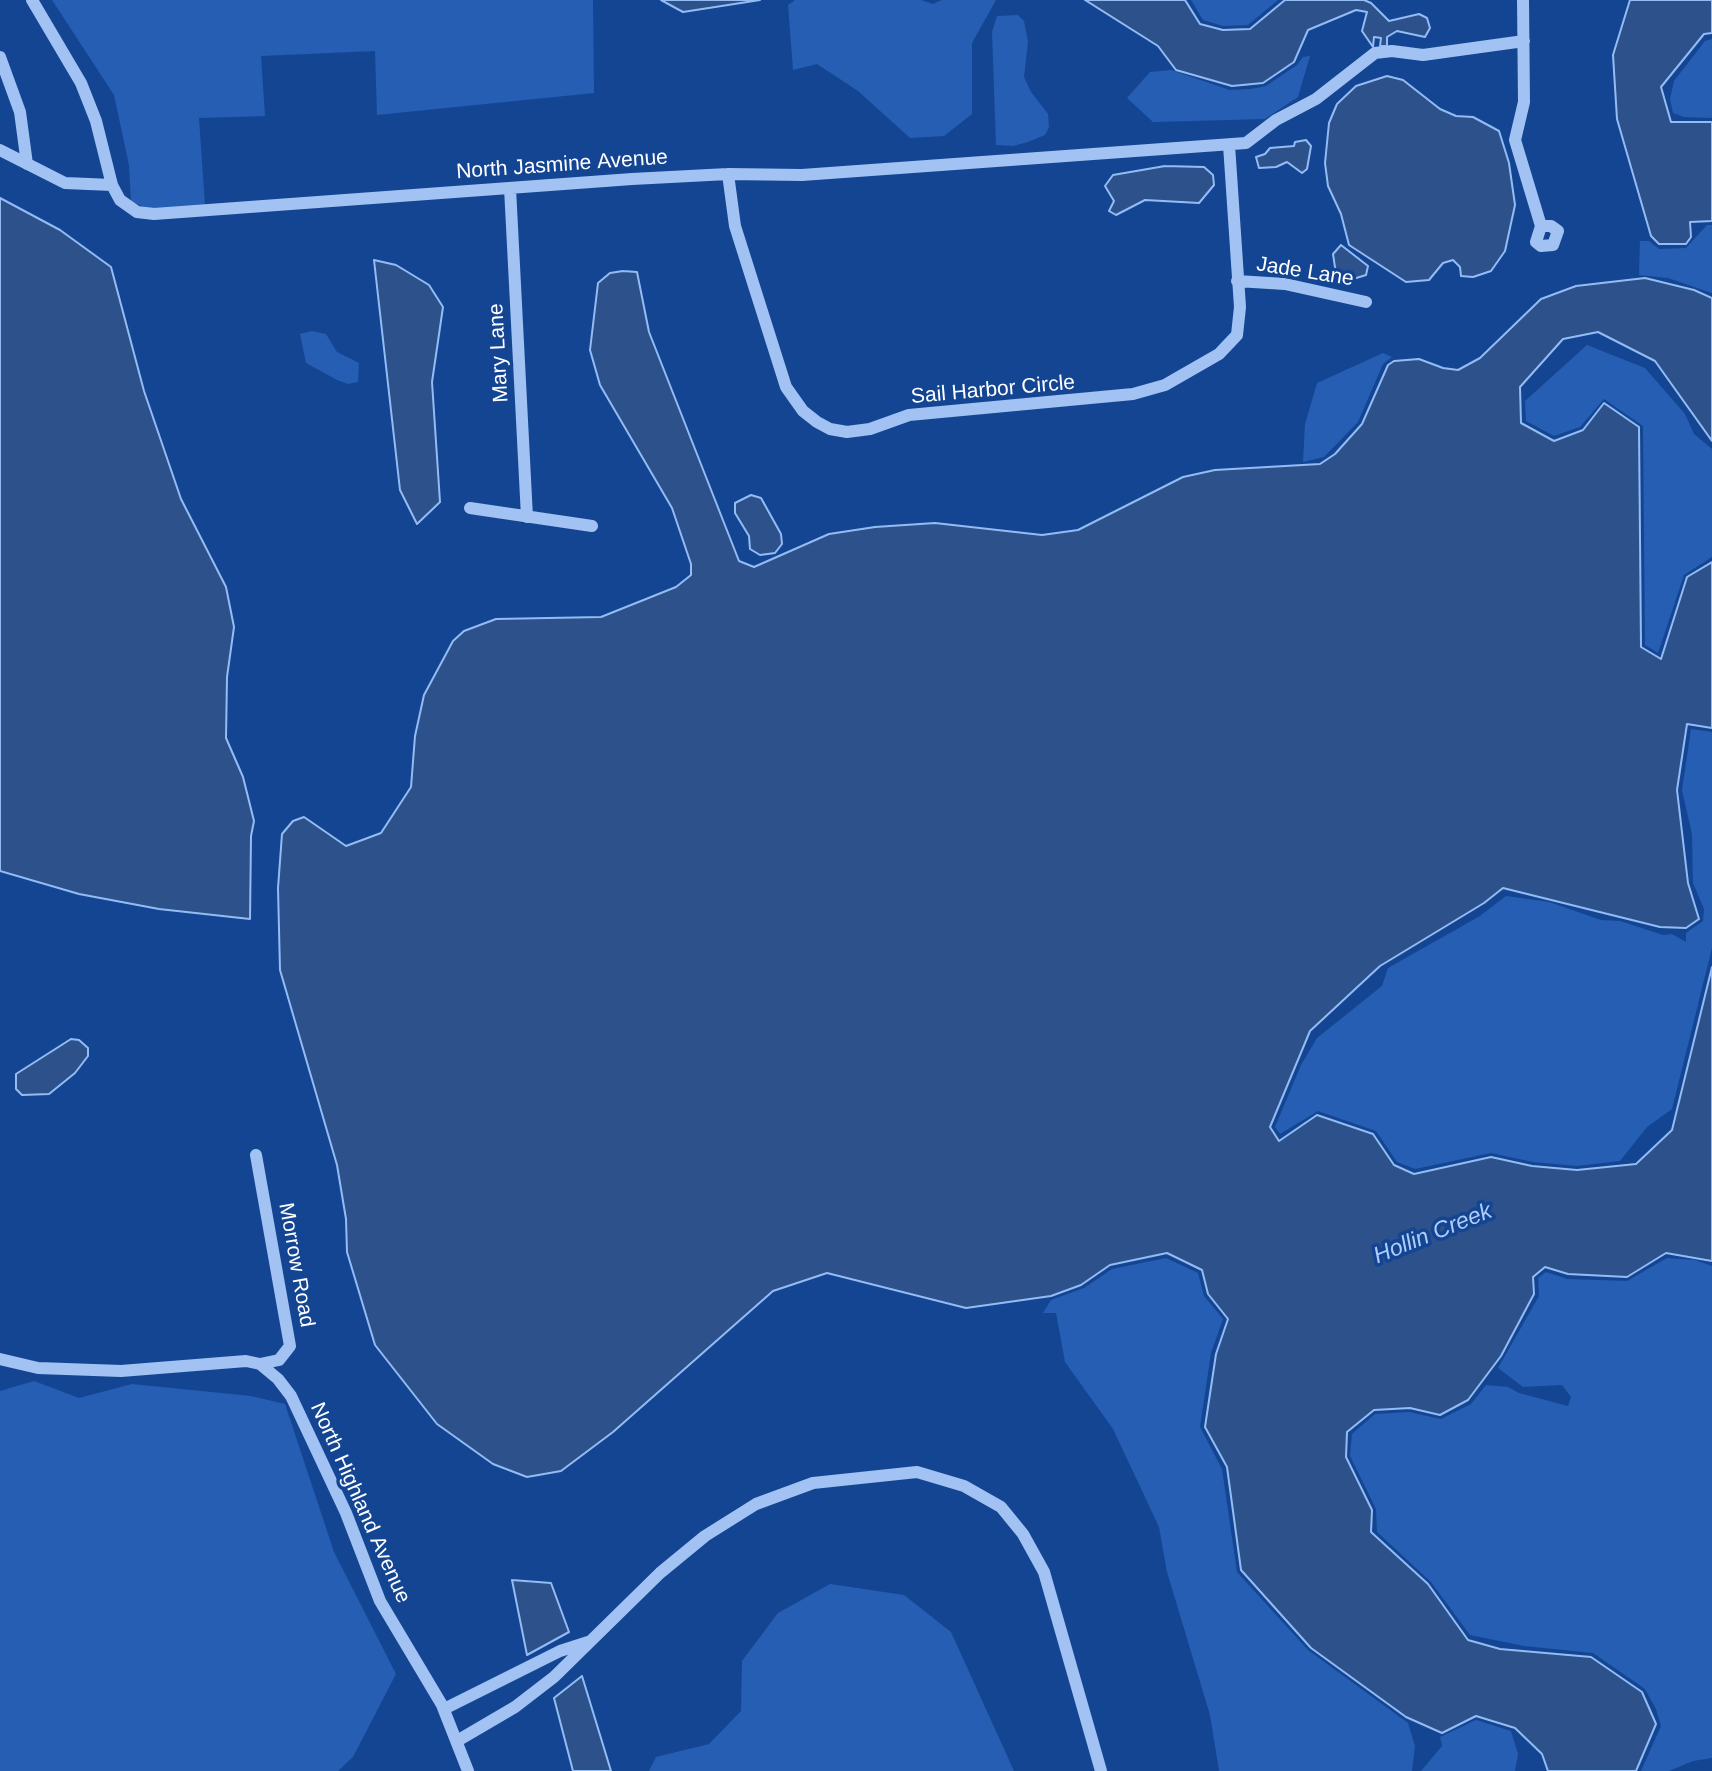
<!DOCTYPE html>
<html>
<head>
<meta charset="utf-8">
<style>
	body { margin:0 }
	canvas { display:block; background:#134593 }
</style>
</head>
<body>
<canvas width="1712" height="1771"></canvas>
<script>
const c = document.querySelector('canvas').getContext('2d');
c.lineJoin = 'round';
function paint(path, color) { c.fillStyle = color; c.fill(path, 'evenodd'); }
const poly = rows => new Path2D(rows.map(r => 'M' + r).join(''));
function stroke(path, color, width, dash) { c.strokeStyle = color; c.lineWidth = width; c.lineCap = dash ? 'butt' : 'round'; c.setLineDash(dash || []); c.stroke(path); }
function write(font, color, halo, rows, align = 'center') {
  c.font = font + ' Helvetica,sans-serif'; c.lineWidth = 7; c.setLineDash([]); c.textBaseline = 'middle'; c.strokeStyle = halo; c.fillStyle = color; for (const [text, x, y, turn = 0] of rows) {
    c.save(); c.translate(x, y); c.rotate((+turn || 0) * Math.PI / 180); c.textAlign = isNaN(turn) ? turn : align; if (halo) c.strokeText(text, 0, 0); c.fillText(text, 0, 0); c.restore();
  }
}
paint(poly([
	[52,0,593,0,594,93,377,115,375,51,261,56,265,116,199,118,205,205,151,209,131,202,129,165,114,95],
	[795,0,921,0,933,4,942,0,996,0,972,43,972,114,944,136,910,138,858,91,817,64,793,70,788,5],
	[1191,0,1278,0,1248,25,1223,26,1203,20],
	[1018,15,1024,21,1028,42,1024,77,1031,92,1048,114,1049,127,1045,135,1028,142,1013,146,996,145,992,32,997,16],
	[1712,39,1712,118,1684,117,1673,113,1670,99,1674,81,1705,41],
	[1310,56,1298,97,1265,119,1153,122,1127,98,1150,72,1171,70,1230,90,1251,89,1266,86,1297,65,1303,57],
	[1707,225,1712,225,1712,293,1668,278,1639,275,1640,241,1649,241,1659,249,1686,248],
	[312,331,326,334,337,352,359,363,358,382,348,384,337,380,306,363,300,334],
	[1587,345,1645,368,1685,414,1694,434,1712,449,1712,557,1684,575,1658,653,1645,645,1643,426,1604,399,1580,427,1554,436,1526,421,1525,401],
	[1383,353,1392,357,1383,364,1358,422,1324,457,1303,462,1305,424,1317,383],
	[1691,729,1712,732,1712,948,1672,1109,1647,1127,1620,1161,1577,1166,1533,1162,1491,1153,1415,1169,1397,1162,1376,1131,1318,1111,1280,1134,1275,1127,1301,1065,1317,1038,1382,986,1388,968,1480,916,1506,896,1549,902,1601,920,1620,921,1663,935,1672,934,1686,942,1686,933,1703,921,1704,909,1693,883,1692,834,1682,790],
	[1166,1258,1198,1273,1204,1296,1223,1319,1211,1353,1200,1427,1222,1469,1237,1572,1308,1650,1408,1723,1415,1746,1412,1771,1219,1771,1210,1715,1167,1572,1159,1527,1113,1429,1065,1362,1056,1313,1043,1313,1051,1300,1084,1288,1112,1269],
	[1667,1258,1695,1260,1712,1266,1712,1758,1693,1761,1669,1771,1641,1771,1661,1726,1656,1709,1645,1689,1593,1653,1524,1646,1470,1635,1431,1582,1377,1532,1376,1509,1350,1456,1352,1434,1375,1414,1409,1412,1441,1419,1471,1404,1486,1385,1508,1387,1519,1393,1568,1406,1571,1397,1562,1385,1523,1387,1498,1368,1539,1296,1538,1278,1546,1272,1567,1279,1627,1281],
	[34,1381,79,1398,132,1384,251,1396,285,1404,334,1552,396,1674,353,1757,338,1771,0,1771,0,1391],
	[830,1584,904,1595,951,1632,1014,1771,649,1771,656,1757,709,1744,741,1711,742,1661,778,1613],
	[1476,1720,1511,1731,1518,1754,1515,1771,1421,1771,1442,1746,1440,1737]
]), '#255eb2');
const water = poly([
	[661,0,760,0,683,12,661,0],
	[1085,0,1185,0,1200,24,1223,30,1250,29,1285,0,1364,0,1371,3,1389,21,1419,14,1427,18,1430,28,1425,37,1397,31,1387,37,1387,46,1380,46,1381,38,1374,37,1373,47,1362,31,1367,12,1356,10,1308,30,1294,62,1263,83,1232,86,1176,70,1158,46,1085,0],
	[1630,0,1712,0,1712,33,1704,34,1661,87,1671,122,1712,122,1712,221,1690,222,1691,237,1686,244,1659,244,1651,236,1617,119,1613,55,1630,0],
	[1387,76,1403,80,1440,109,1456,116,1473,117,1499,131,1509,163,1515,205,1505,251,1491,271,1473,277,1461,276,1460,267,1453,260,1443,263,1429,280,1406,282,1349,245,1341,214,1328,186,1325,163,1329,123,1337,104,1356,86,1387,76],
	[1306,140,1311,146,1307,169,1302,173,1287,162,1276,167,1259,168,1256,157,1265,154,1270,148,1294,146,1295,142,1306,140],
	[1165,166,1204,167,1213,175,1214,185,1199,203,1145,200,1116,215,1109,211,1114,201,1105,186,1113,175,1165,166],
	[0,198,60,230,111,267,144,391,181,499,226,587,234,627,227,677,226,738,243,777,254,821,251,836,250,919,159,909,79,894,0,871,0,198],
	[1341,245,1368,266,1366,275,1353,279,1336,274,1333,254,1341,245],
	[374,260,396,265,429,285,443,307,432,382,440,502,417,524,400,490,374,260],
	[623,271,637,272,649,332,739,561,754,567,829,534,875,527,935,523,1042,535,1078,530,1183,477,1215,470,1320,464,1335,454,1362,424,1388,365,1394,361,1419,359,1443,368,1458,370,1480,358,1541,299,1576,286,1645,278,1694,290,1712,298,1712,441,1655,361,1598,332,1563,339,1520,387,1521,423,1554,441,1583,430,1604,403,1639,427,1641,647,1661,659,1687,577,1712,562,1712,728,1687,724,1677,790,1688,883,1699,919,1686,928,1660,927,1503,888,1484,903,1380,966,1310,1031,1270,1127,1279,1141,1317,1115,1373,1134,1394,1165,1414,1174,1491,1157,1532,1166,1577,1170,1636,1164,1672,1130,1712,967,1712,1261,1666,1253,1627,1277,1568,1274,1545,1267,1533,1277,1534,1294,1501,1356,1468,1400,1440,1415,1410,1408,1374,1410,1347,1432,1346,1457,1372,1510,1371,1532,1428,1584,1468,1640,1500,1649,1591,1657,1642,1692,1656,1724,1636,1771,1548,1771,1542,1754,1515,1728,1476,1716,1442,1733,1406,1717,1311,1648,1241,1570,1227,1467,1205,1427,1216,1354,1228,1319,1208,1294,1202,1270,1167,1253,1110,1265,1081,1285,1051,1296,966,1308,827,1273,773,1291,613,1432,561,1471,527,1477,493,1464,437,1424,375,1345,347,1252,346,1219,337,1165,280,970,278,888,282,834,293,821,304,817,346,846,381,833,411,787,415,736,424,695,453,641,464,631,496,619,601,617,676,587,691,575,691,564,672,508,600,385,590,350,598,283,610,273,623,271],
	[751,495,761,498,781,534,782,544,775,553,760,555,750,549,749,536,735,513,735,503,751,495],
	[71,1039,79,1040,88,1048,88,1056,75,1073,49,1094,22,1095,16,1089,16,1074,71,1039],
	[512,1580,551,1583,569,1632,527,1655,512,1580],
	[582,1676,611,1771,573,1771,554,1698,582,1676]
]);
paint(water, '#2c518b');
stroke(water, '#93bcf5', 2);
stroke(poly([
	[32,0,81,83,96,121,112,185,120,200,137,212,154,214,632,179,728,174,802,175,1246,143,1276,120,1316,99,1375,53,1392,51,1423,55,1524,41],
	[1523,0,1524,102,1515,140,1541,226,1536,242,1541,246,1553,245,1558,231,1551,226,1541,226],
	[0,57,20,112,27,164],
	[0,150,65,183,112,185],
	[728,174,735,226,786,387,803,411,817,422,830,429,847,432,870,429,909,415,1133,394,1165,385,1219,354,1237,335,1240,307,1229,145],
	[510,188,527,517],
	[1237,281,1285,284,1366,302],
	[470,508,592,526],
	[256,1155,290,1346,279,1360,260,1364],
	[0,1359,38,1368,121,1371,246,1361,260,1364,278,1379,291,1396,346,1513,380,1601,442,1705,468,1771],
	[444,1709,560,1651,588,1642],
	[457,1741,515,1707,554,1677,660,1573,705,1536,756,1504,813,1483,917,1472,964,1486,1001,1507,1023,1534,1044,1572,1101,1771]
]), '#a1c2f2', 12);
write('21px', '#fff', '#134593', [
	["North Jasmine Avenue",562,165,-4],
	["Jade Lane",1305,272,9],
	["Mary Lane",499,353,-93],
	["Sail Harbor Circle",993,390,-5],
	["Morrow Road",296,1265,80],
	["North Highland Avenue",360,1503,66]
]);
write('italic 23px', '#aecdf9', '#134593', [
	["Hollin Creek",1433,1234,-22]
]);
</script>
</body>
</html>
